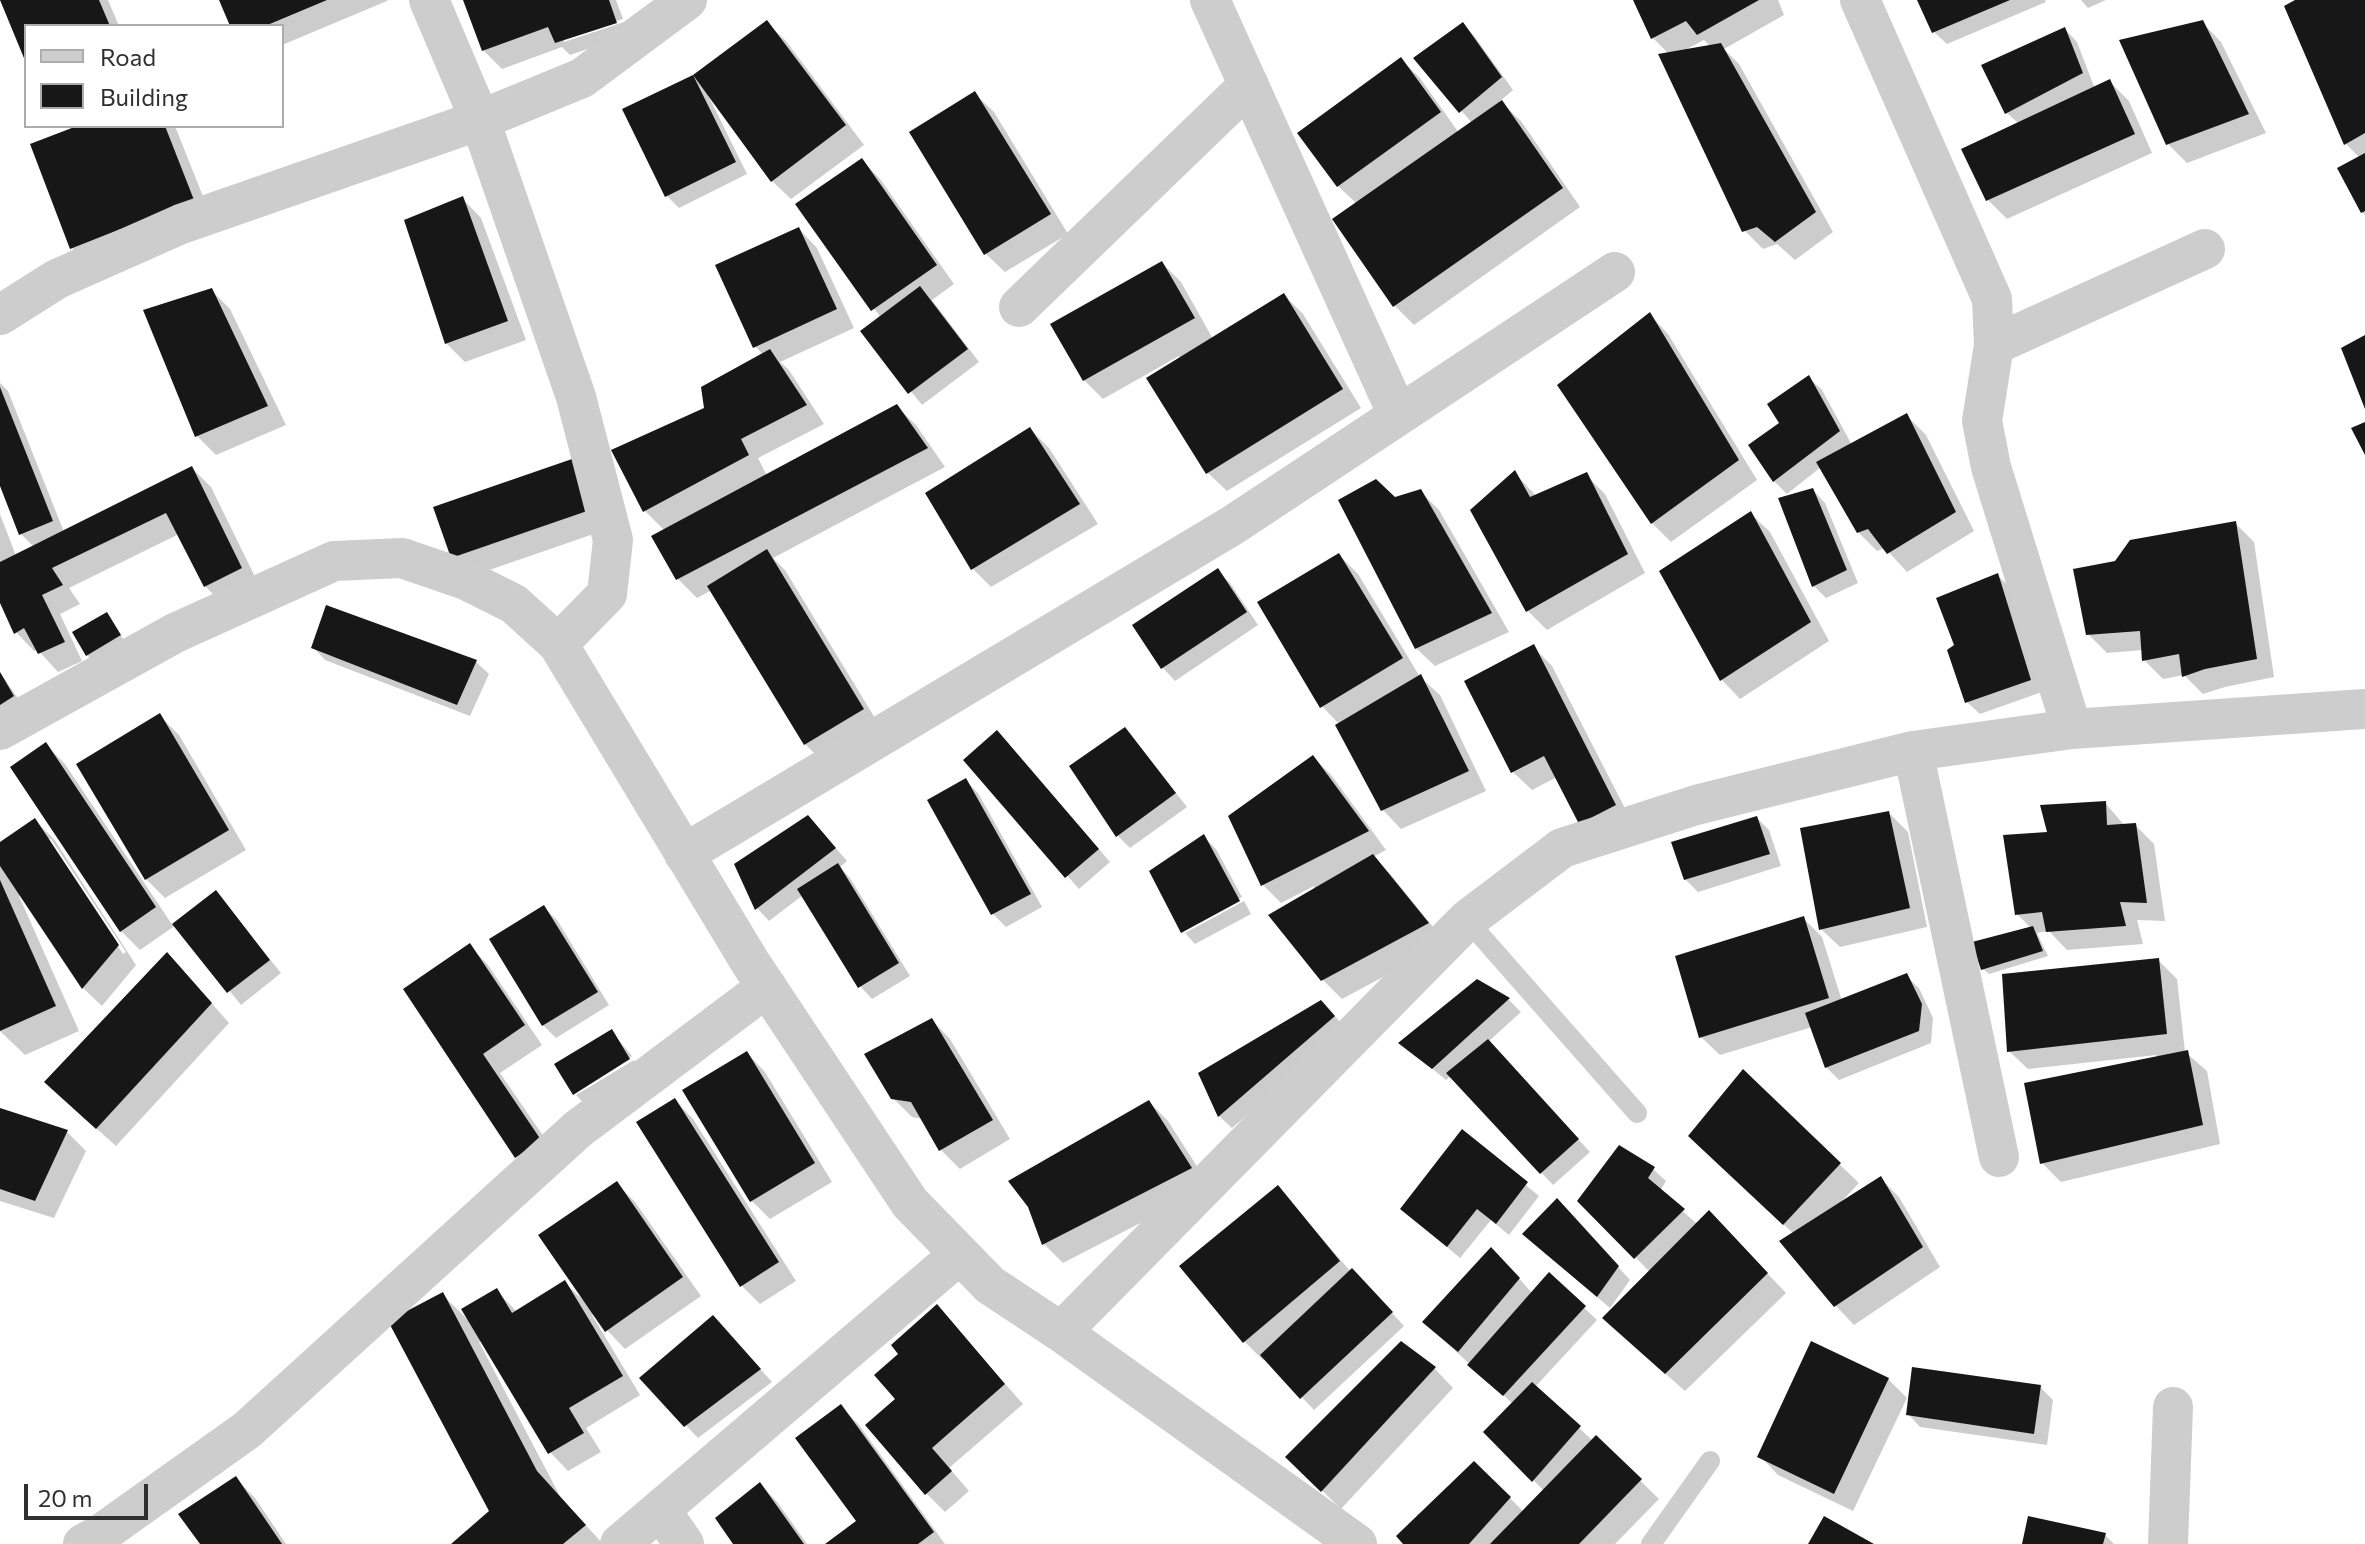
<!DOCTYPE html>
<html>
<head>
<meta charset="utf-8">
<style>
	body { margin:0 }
	#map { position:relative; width:2365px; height:1544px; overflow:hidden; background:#fff; font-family:Commissioner,sans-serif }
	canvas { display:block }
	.legend { position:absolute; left:24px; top:24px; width:260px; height:104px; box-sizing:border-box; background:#fff; border:2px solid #acacac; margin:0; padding:10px 14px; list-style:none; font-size:24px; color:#303030 }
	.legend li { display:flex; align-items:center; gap:16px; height:40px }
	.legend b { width:40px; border:2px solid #acacac }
	.scale { position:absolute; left:24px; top:1484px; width:124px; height:36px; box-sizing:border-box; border:4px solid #303030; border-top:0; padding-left:10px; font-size:24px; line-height:28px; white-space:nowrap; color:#303030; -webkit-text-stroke:6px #fff; paint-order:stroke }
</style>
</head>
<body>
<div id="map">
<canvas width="2365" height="1544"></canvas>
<ul class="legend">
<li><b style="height:10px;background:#cdcdcd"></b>Road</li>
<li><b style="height:22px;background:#171717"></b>Building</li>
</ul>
<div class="scale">20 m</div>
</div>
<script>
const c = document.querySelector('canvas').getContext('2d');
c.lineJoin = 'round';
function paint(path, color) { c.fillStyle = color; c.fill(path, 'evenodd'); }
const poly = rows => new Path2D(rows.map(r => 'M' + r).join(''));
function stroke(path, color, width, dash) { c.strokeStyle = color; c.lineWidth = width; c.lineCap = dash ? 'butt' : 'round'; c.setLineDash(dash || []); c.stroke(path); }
paint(poly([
	[1,0,108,0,119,26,26,26,26,58],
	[221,0,387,0,387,1,282,45,282,26,232,26],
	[465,0,616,0,623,19,564,38,564,42,624,22,628,35,570,55,562,47,502,69,483,50],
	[1636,0,1778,0,1784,15,1724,49,1739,64,1833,232,1795,260,1777,244,1763,249,1744,230,1669,54,1653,38],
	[1704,40,1711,47,1683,51],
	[1919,0,2045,0,2046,2,1947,44,1934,32],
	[2081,0,2106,0,2088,8],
	[2298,0,2365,0,2365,215,2362,212,2360,158,2345,143],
	[2202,22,2221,42,2266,133,2187,163,2168,144],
	[767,23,786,41,864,145,791,199,772,181,711,96,709,97,747,174,679,208,667,196,625,110,694,76],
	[1463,24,1475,37,1513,90,1500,101,1521,121,1580,207,1414,325,1395,306,1335,220,1357,204,1338,186,1300,133,1401,60,1420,78,1459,133,1472,123,1416,58],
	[2065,29,2077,42,2095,89,2110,82,2129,101,2152,153,2007,219,1988,200,2019,124,2007,113],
	[975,94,994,112,1068,234,1005,272,986,254],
	[82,126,175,126,212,219,91,267,72,248],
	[862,160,880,179,954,284,932,300,979,362,922,405,863,332,881,318,798,205],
	[463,199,481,218,526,340,465,362,446,343],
	[799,229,817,248,854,328,780,362,789,370,824,424,758,458,767,476,897,407,916,425,945,467,773,558,785,570,881,728,824,763,805,744,712,590,697,598,678,579,654,537,665,531,645,511,706,409,763,355,755,346],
	[1162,263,1181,282,1213,339,1284,295,1303,314,1361,408,1227,491,1208,473,1179,356,1103,399,1084,380],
	[211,290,230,309,286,425,216,455,197,436],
	[1650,315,1668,334,1757,480,1671,542,1652,523,1560,386],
	[1809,378,1822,390,1852,445,1907,416,1926,435,1974,531,1907,572,1885,548,1877,551,1858,532,1821,467,1787,494,1774,481,1751,446,1782,424],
	[0,383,8,391,64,532,192,468,211,487,260,587,224,605,205,586,179,534,69,588,80,604,60,614,82,661,58,672,38,650,34,651,16,632,0,598,0,514,16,556,34,547,21,534,0,481],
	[1030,429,1049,448,1098,524,991,587,972,568],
	[1515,473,1537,497,1586,475,1605,494,1645,573,1547,630,1528,611],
	[591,480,608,529,472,576,453,557],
	[1813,490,1825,503,1858,583,1826,598,1814,586],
	[1420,491,1439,510,1509,632,1435,666,1416,648,1395,500],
	[1751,514,1770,532,1829,641,1740,699,1722,680,1661,571],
	[2235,523,2254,542,2274,677,2225,687,2203,694,2184,675,2163,679,2144,660,2143,650,2107,653,2088,634,2117,562],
	[1339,555,1358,574,1420,677,1440,695,1486,791,1401,829,1383,810,1340,725,1322,706],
	[1217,571,1230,583,1258,625,1175,681,1163,668,1135,626],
	[1997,575,2010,587,2042,692,1980,714,1967,702,1957,646],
	[107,614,125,642,93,661,87,655],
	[313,647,476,662,489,674,470,716,325,660],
	[1533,647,1552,666,1633,824,1599,841,1557,777,1532,790,1513,772],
	[0,672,25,709,0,724],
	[160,716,179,735,246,850,165,898,146,879,79,764],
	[1125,729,1187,807,1130,848,1118,836,1072,766],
	[46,745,65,764,173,926,216,892,281,973,241,1005,176,925,140,950,121,931],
	[1009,745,1110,862,1079,889,966,760],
	[1313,757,1332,776,1386,850,1373,857,1391,875,1446,943,1342,999,1323,980,1314,886,1281,903,1262,884],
	[966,781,978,793,1042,907,1006,927,993,914,930,801],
	[2106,804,2125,826,2135,825,2154,844,2165,921,2137,920,2143,944,2067,950,2049,931,2037,933,2048,956,1989,974,1983,969,2032,929,2017,914,2049,833],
	[1889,813,1908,832,1927,927,1840,947,1821,929],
	[1757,818,1769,830,1781,866,1698,892,1685,879],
	[35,821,54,839,136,965,102,1006,83,988,21,895,19,896,79,1031,25,1055,0,1031,0,844],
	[47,839,51,839,126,952,123,954],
	[820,830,847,861,840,867,850,878,910,976,872,999,860,986,803,895,769,921,757,908],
	[1204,837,1216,849,1242,897,1184,929,1184,933,1183,931],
	[1244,901,1251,914,1195,944,1185,933],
	[544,908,557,920,609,1005,556,1038,543,1025],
	[1803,918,1822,937,1842,1001,1906,976,1919,988,1933,1018,1931,1043,1839,1080,1826,1067,1812,1027,1720,1055,1701,1037],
	[470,946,488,965,542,1045,500,1073,559,1159,536,1175,517,1156,405,990],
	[2158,960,2177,979,2185,1052,2207,1071,2220,1144,2061,1182,2042,1163,2157,1058,2156,1055,2028,1069,2009,1051],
	[185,973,229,1023,116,1146,66,1101],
	[1477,982,1509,1000,1521,1012,1488,1042,1590,1152,1553,1185,1451,1076,1446,1080,1401,1043],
	[1334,1015,1346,1029,1232,1128,1219,1116,1201,1074],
	[932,1020,950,1039,1010,1139,960,1169,941,1150,923,1119,912,1117,893,1098],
	[611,1031,632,1056,575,1091],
	[747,1053,765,1072,832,1182,770,1219,752,1201],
	[634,1060,641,1073,587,1106,576,1095],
	[1743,1072,1859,1183,1841,1202,1880,1178,1899,1197,1940,1267,1854,1325,1836,1306,1794,1234,1709,1155],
	[675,1100,693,1119,796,1281,760,1304,741,1285],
	[1149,1102,1168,1121,1210,1187,1063,1263,1044,1244,1030,1206],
	[0,1110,67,1132,86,1151,54,1218,0,1201],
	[1462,1132,1539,1196,1509,1235,1491,1220,1460,1258,1402,1209],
	[1653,1169,1666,1181,1660,1191,1697,1224,1727,1231,1786,1293,1685,1391,1624,1337,1650,1272,1579,1201],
	[616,1183,635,1202,701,1296,625,1349,607,1330,595,1314,592,1315,640,1395,586,1428,601,1452,568,1471,550,1452,482,1341,479,1342,561,1498,603,1544,454,1544,491,1512,442,1294,468,1320,496,1290,517,1312,565,1283,584,1301],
	[1278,1188,1351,1272,1365,1283,1404,1326,1314,1410,1265,1358,1263,1360,1244,1341],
	[1570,1214,1630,1280,1610,1308,1537,1246],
	[1504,1262,1533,1294,1549,1275,1597,1320,1535,1387,1593,1441,1596,1437,1659,1499,1615,1544,1406,1544,1474,1463,1524,1512,1544,1491,1486,1432,1513,1404,1437,1334],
	[937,1307,1023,1404,949,1468,969,1491,945,1512,926,1493,898,1400,901,1355],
	[725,1330,772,1382,698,1438,641,1378],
	[1401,1343,1435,1369,1453,1388,1341,1509,1288,1457],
	[1888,1379,1907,1398,1853,1511,1778,1475,1760,1456],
	[2040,1387,2053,1400,2047,1445,1920,1427,1908,1414],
	[841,1407,859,1425,945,1544,828,1544,858,1522],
	[236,1479,255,1498,286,1544,203,1544],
	[760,1484,778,1503,807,1544,735,1544],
	[2105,1535,2114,1544,2024,1544]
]), '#0003');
paint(poly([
	[0,0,99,0,110,26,26,26,26,63],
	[219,0,327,0,265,26,230,26],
	[463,0,609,0,617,23,555,43,548,27,482,51],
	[1633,0,1759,0,1697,35,1686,21,1651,39],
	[1917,0,2010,0,1932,33],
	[2295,0,2365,0,2365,133,2344,145,2284,6],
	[767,20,846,125,771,182,693,75],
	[2203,20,2249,114,2166,145,2119,40],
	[1463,22,1502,77,1459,113,1413,58],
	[2065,27,2083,73,2005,114,1981,65],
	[1721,43,1816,212,1775,242,1757,227,1742,232,1658,54],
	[1401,57,1441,112,1337,187,1297,133],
	[693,75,736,162,665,197,622,109],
	[2110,79,2135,134,1986,201,1961,149],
	[975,91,1051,214,984,255,909,132],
	[1502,100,1563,188,1393,307,1332,219],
	[77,126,165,126,194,200,70,249,30,144],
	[2365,153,2365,211,2361,213,2337,168],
	[862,158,937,265,871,311,795,204],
	[463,196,508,321,445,344,404,220],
	[799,227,837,309,753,348,715,265],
	[1162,261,1195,318,1083,381,1050,324],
	[920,286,968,349,908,394,860,331],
	[212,288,268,406,195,437,143,310],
	[1284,293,1343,389,1206,474,1146,378],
	[1650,312,1739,460,1651,524,1557,385],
	[2365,335,2365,409,2341,348],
	[770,349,807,405,741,439,749,455,643,512,611,450,704,408,701,387],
	[1809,375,1840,431,1773,482,1748,445,1779,423,1767,404],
	[0,387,53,521,19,535,0,486],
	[897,404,928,448,676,580,651,536],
	[1907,413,1956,512,1887,554,1868,529,1857,533,1816,462],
	[2365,422,2365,455,2351,428],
	[1030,427,1080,504,971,570,925,493],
	[572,459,590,510,451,558,433,507],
	[192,466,242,568,204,587,166,513,52,568,63,585,42,595,65,642,38,654,24,628,14,634,0,603,0,562],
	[1515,470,1530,497,1587,472,1628,554,1526,612,1470,510],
	[1376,479,1395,497,1421,489,1492,613,1415,649,1338,500],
	[1813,488,1847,570,1812,587,1778,498],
	[1751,511,1811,622,1720,681,1659,571],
	[2236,521,2257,659,2205,669,2182,677,2179,654,2142,661,2140,631,2086,635,2073,569,2115,561,2130,540],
	[767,549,864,709,804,745,707,586],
	[1339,553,1403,658,1320,708,1257,602],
	[1218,568,1247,612,1161,669,1132,625],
	[1998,573,2031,680,1965,703,1947,650,1954,645,1936,598],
	[326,605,477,660,457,705,311,648],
	[107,612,121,635,86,656,72,632],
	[1534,644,1616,805,1579,824,1544,756,1511,773,1464,681],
	[0,672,14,696,0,705],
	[1421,674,1469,771,1381,811,1335,725],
	[160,713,229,830,145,880,76,764],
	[1125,727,1176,793,1116,837,1069,766],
	[997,730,1099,849,1065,878,963,760],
	[46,742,156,907,120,932,10,767],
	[1313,755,1369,831,1261,886,1228,816],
	[966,778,1031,894,991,915,927,800],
	[2106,801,2107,825,2136,823,2147,903,2120,902,2126,926,2046,932,2042,912,2015,915,2003,835,2047,832,2040,805],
	[1889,811,1910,908,1819,930,1800,828],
	[808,815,836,848,755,910,734,864],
	[1757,816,1770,854,1684,880,1671,842],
	[35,818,119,945,82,989,0,866,0,842],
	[1204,834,1240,901,1181,933,1149,871],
	[1373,854,1429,923,1321,981,1268,915],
	[838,863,899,963,858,988,797,889],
	[0,880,56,1006,0,1031],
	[216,890,270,960,227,993,172,924],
	[544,905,598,992,542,1026,489,939],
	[1804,916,1829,998,1699,1038,1675,956],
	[2033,926,2043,951,1981,970,1972,942],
	[470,943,525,1025,483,1054,541,1140,515,1158,403,989],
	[167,952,212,1003,96,1129,44,1082],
	[2159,958,2167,1034,2007,1052,2002,974],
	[1907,973,1922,1004,1919,1031,1825,1068,1805,1013],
	[1477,979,1510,998,1432,1069,1398,1043],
	[1321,1000,1335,1016,1218,1117,1198,1073],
	[932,1018,993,1120,939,1151,911,1102,891,1099,864,1054],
	[612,1029,630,1059,573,1095,554,1064],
	[1488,1039,1579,1139,1540,1174,1446,1073],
	[2188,1050,2203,1125,2040,1164,2024,1083],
	[747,1051,815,1163,750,1202,682,1090],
	[1743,1069,1841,1163,1783,1225,1688,1136],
	[675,1098,779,1262,740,1287,636,1122],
	[1149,1100,1192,1168,1042,1245,1028,1207,1008,1181],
	[0,1108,68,1130,35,1201,0,1189],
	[1462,1129,1528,1182,1496,1224,1477,1209,1447,1247,1400,1209],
	[1619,1145,1655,1167,1648,1178,1685,1209,1634,1259,1577,1201],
	[1881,1176,1923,1247,1834,1307,1779,1241],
	[617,1181,683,1277,605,1332,538,1235],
	[1278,1185,1340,1261,1243,1343,1179,1266],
	[1557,1198,1619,1266,1597,1297,1522,1234],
	[1709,1210,1768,1273,1665,1374,1602,1318],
	[1491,1247,1520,1278,1458,1352,1422,1322],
	[1352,1268,1393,1312,1300,1399,1260,1355],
	[1549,1272,1586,1306,1503,1396,1467,1365],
	[565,1280,623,1376,569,1408,584,1433,548,1454,461,1309,497,1288,512,1313],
	[443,1292,537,1471,586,1525,563,1544,451,1544,489,1511,388,1321],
	[937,1304,1005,1384,932,1448,952,1471,925,1495,865,1425,895,1399,874,1375,898,1354,891,1345],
	[713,1315,761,1369,684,1427,639,1378],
	[1401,1341,1436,1367,1321,1492,1285,1457],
	[1811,1341,1889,1378,1834,1494,1757,1457],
	[1912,1367,2041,1385,2034,1434,1906,1415],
	[1532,1382,1581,1426,1532,1482,1483,1432],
	[841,1404,934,1532,918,1544,825,1544,856,1521,795,1438],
	[1596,1435,1642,1479,1579,1544,1490,1544],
	[1474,1461,1511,1497,1469,1544,1403,1544,1396,1536],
	[236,1476,282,1544,200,1544,178,1514],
	[760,1482,804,1544,733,1544,715,1518],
	[1824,1516,1874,1544,1808,1544],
	[2028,1516,2106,1533,2103,1544,2022,1544]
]), '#171717');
stroke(poly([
	[1467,920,1637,1113],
	[1651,1544,1710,1461]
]), '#cdcdcd', 20);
stroke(poly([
	[429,0,480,120,576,397,613,540,607,594,558,644],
	[1210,0,1398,415],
	[1860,0,1992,299,1994,345,1982,421,1991,467,2072,729],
	[1019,307,1249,85],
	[0,315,57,279,181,224,480,120,582,78,687,0],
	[1994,345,2205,249],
	[0,730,175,633,334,561,402,558,466,580,514,604,558,644,750,962,910,1203,990,1285,1061,1332,1357,1544],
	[1913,751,1999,1157],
	[684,854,1233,525,1615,272],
	[1061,1332,1467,920,1562,848,1696,805,1913,751,2072,729,2365,709],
	[661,1511,684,1544],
	[83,1544,98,1536,247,1430,578,1129,767,987],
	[620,1544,960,1254],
	[2168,1544,2173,1407]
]), '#cdcdcd', 40);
</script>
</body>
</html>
